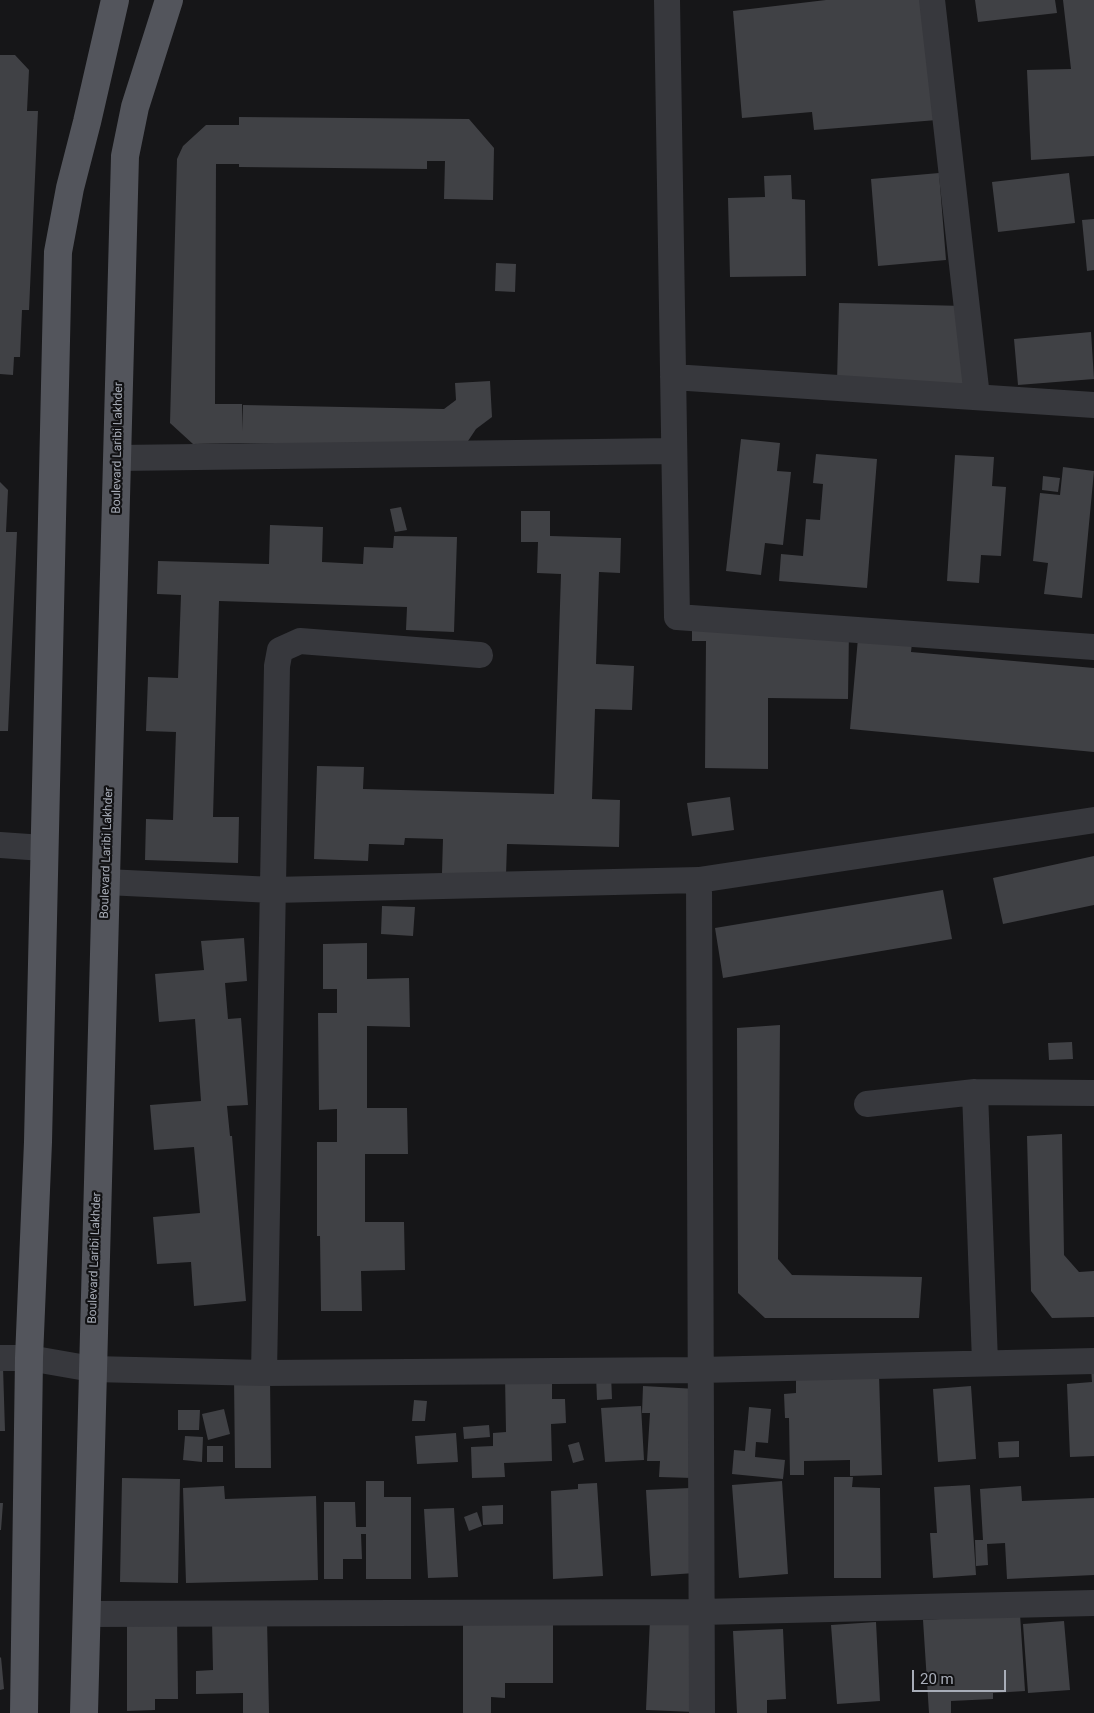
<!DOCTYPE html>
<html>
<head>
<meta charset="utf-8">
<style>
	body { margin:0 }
	#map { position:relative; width:1094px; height:1713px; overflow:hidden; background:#161618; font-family:Roboto,sans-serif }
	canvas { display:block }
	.scale { position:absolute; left:912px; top:1670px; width:94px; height:22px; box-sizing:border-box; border:2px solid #a8adb8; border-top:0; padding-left:6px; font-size:15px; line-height:18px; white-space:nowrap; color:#a8adb8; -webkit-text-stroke:4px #111113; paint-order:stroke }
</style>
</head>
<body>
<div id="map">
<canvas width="1094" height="1713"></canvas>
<div class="scale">20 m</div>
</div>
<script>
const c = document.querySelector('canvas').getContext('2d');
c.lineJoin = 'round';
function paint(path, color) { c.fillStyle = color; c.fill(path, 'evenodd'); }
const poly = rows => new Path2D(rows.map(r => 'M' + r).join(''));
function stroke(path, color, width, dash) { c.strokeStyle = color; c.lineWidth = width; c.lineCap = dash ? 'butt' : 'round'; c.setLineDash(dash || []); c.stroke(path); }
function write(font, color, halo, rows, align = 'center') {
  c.font = font + ' Roboto,sans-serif'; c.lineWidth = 4.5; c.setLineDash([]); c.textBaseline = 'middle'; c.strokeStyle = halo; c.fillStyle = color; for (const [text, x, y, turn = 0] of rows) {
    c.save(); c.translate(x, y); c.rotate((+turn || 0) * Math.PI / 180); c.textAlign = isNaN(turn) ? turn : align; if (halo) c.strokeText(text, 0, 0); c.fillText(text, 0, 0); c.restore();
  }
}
paint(poly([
	[826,0,924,0,937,120,814,130,812,112,742,118,733,11],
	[975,0,1055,0,1057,13,978,22],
	[1063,0,1094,0,1094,156,1031,160,1027,70,1071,69],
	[0,55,15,55,29,70,27,111,38,111,29,310,22,310,20,357,14,357,13,375,0,374],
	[239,117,469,119,494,148,493,200,444,199,445,161,427,161,427,169,239,167,239,164,216,164,215,404,242,404,242,431,243,405,444,409,456,400,455,383,490,381,492,417,476,429,464,447,242,443,193,444,170,423,177,159,183,146,206,125,239,125],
	[939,173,946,260,878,266,871,179],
	[1069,173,1075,223,998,232,992,182],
	[791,175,792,199,805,200,806,276,730,277,728,198,765,197,764,176],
	[1094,219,1094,270,1087,271,1082,220],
	[496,263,516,264,515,292,495,291],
	[839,303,965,306,963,385,837,382],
	[1091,332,1094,379,1018,385,1014,339],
	[741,439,780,443,777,471,791,472,783,545,765,543,761,575,726,571],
	[816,454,877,459,867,588,779,581,781,554,803,556,806,519,820,520,823,484,813,483],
	[955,455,994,457,992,486,1006,487,1001,556,981,555,979,583,947,581],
	[1063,467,1094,471,1082,598,1044,594,1048,563,1033,561,1040,493,1060,495],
	[1043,476,1060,478,1058,492,1042,490],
	[0,482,8,490,6,532,17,532,8,731,0,731],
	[401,507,407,530,395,532,390,509],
	[521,511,550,511,550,536,621,538,620,573,599,572,596,664,634,666,632,710,595,709,592,799,620,800,619,847,507,844,506,875,442,873,443,839,405,838,404,845,369,844,368,861,314,859,317,766,364,767,363,789,554,794,561,574,537,573,538,542,521,542],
	[270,525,323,527,322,562,363,564,364,547,393,548,394,536,457,537,454,632,406,630,407,607,219,601,213,817,239,817,238,863,145,860,146,819,173,820,176,732,146,731,148,677,178,678,181,595,157,594,158,561,269,564],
	[692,628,849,630,848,699,768,698,768,769,705,768,706,641,692,641],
	[858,638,912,643,911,652,1094,668,1094,752,850,729],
	[730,797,734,830,692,836,687,803],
	[1094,856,1094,905,1003,924,993,878],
	[943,890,952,939,723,978,715,928],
	[382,906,415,907,413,936,381,934],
	[244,938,247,981,225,983,228,1019,241,1018,248,1105,227,1106,230,1136,232,1136,246,1301,194,1306,191,1262,157,1264,153,1217,200,1213,194,1147,154,1150,150,1105,201,1101,195,1019,159,1022,155,974,204,970,201,941],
	[367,943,367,979,409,978,410,1027,367,1026,367,1108,407,1108,408,1154,365,1154,365,1222,404,1222,405,1270,361,1271,362,1311,321,1311,320,1236,317,1236,317,1142,337,1142,337,1109,319,1110,318,1013,337,1013,337,989,323,989,323,944],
	[780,1025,778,1259,792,1275,922,1277,919,1318,765,1318,738,1293,737,1028],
	[1072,1042,1073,1059,1049,1060,1048,1043],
	[1062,1134,1064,1255,1079,1272,1094,1271,1094,1317,1052,1318,1031,1291,1027,1136],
	[0,1367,3,1367,5,1431,0,1431],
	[1094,1367,1094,1456,1070,1457,1067,1384,1092,1382,1091,1368],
	[611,1374,612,1399,597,1400,596,1375],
	[879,1374,882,1475,850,1476,850,1460,804,1461,804,1475,790,1475,789,1418,785,1418,784,1394,796,1393,796,1377],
	[552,1375,552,1399,565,1399,566,1423,551,1424,552,1461,504,1463,505,1477,472,1478,471,1447,493,1446,493,1433,506,1432,505,1376],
	[234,1377,270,1377,271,1468,235,1468],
	[643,1386,697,1389,693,1478,659,1477,660,1461,647,1461,650,1413,642,1413],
	[971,1386,976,1459,938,1462,933,1389],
	[414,1400,427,1401,425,1421,412,1421],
	[641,1406,644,1460,605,1462,601,1408],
	[749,1407,771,1409,768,1443,756,1442,755,1457,785,1460,783,1479,732,1474,734,1450,745,1451],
	[224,1409,230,1434,208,1440,202,1414],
	[178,1410,200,1410,199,1430,178,1430],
	[489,1425,490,1437,464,1439,463,1427],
	[456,1433,458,1462,417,1464,415,1436],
	[185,1436,203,1437,202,1462,183,1460],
	[1019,1441,1019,1457,999,1458,998,1442],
	[579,1442,584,1460,573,1463,568,1445],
	[207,1446,223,1446,223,1462,207,1462],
	[834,1477,853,1477,852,1487,880,1488,881,1578,834,1578],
	[122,1478,180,1479,178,1583,120,1582],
	[366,1481,384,1481,384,1497,411,1497,411,1579,366,1579,366,1534,361,1534,362,1559,343,1559,343,1579,324,1579,324,1502,355,1502,356,1527,366,1527],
	[782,1481,788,1574,739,1578,732,1485],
	[597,1483,603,1576,553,1579,551,1491,578,1489,578,1484],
	[970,1485,976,1575,933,1578,930,1533,937,1533,934,1487],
	[224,1486,225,1499,316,1496,318,1580,186,1583,183,1488],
	[1021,1486,1022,1501,1094,1498,1094,1575,1007,1579,1005,1543,987,1544,988,1565,976,1566,975,1540,983,1540,980,1489],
	[690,1488,695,1573,651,1576,646,1490],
	[0,1503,3,1503,1,1530,0,1530],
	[503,1505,503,1524,483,1525,482,1506],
	[454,1508,458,1577,428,1578,424,1509],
	[477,1512,482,1526,469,1531,464,1517],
	[1020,1614,1025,1691,993,1693,993,1699,951,1701,951,1713,929,1713,923,1620],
	[127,1615,177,1615,178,1699,155,1699,155,1710,127,1711],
	[463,1616,553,1616,553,1683,505,1683,505,1698,491,1697,491,1713,463,1713],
	[267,1619,269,1713,243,1713,243,1693,196,1694,196,1671,213,1670,212,1620],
	[650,1619,699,1621,695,1712,646,1710],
	[1064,1621,1070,1690,1028,1693,1023,1624],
	[876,1622,880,1701,837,1704,831,1625],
	[783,1629,786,1699,767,1700,767,1713,737,1713,733,1631],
	[1,1657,4,1689,0,1690,0,1658]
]), '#404145');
stroke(poly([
	[667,0,677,617,1094,647],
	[932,0,977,397],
	[673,377,1094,405],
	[118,458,674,451],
	[0,845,43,848],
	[106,882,273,890,699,880],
	[867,1104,975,1092],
	[0,1358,29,1358,92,1369,264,1373,700,1370,1094,1361],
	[985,1362,975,1092,1094,1093],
	[264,1373,277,666,280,650,300,641,480,655],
	[86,1614,700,1612,1094,1603],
	[702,1713,699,880,1094,820]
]), '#37383d', 26);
stroke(poly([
	[24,1713,29,1358,38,1142,58,252,70,188,87,122,115,0],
	[84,1713,125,156,135,107,169,0]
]), '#53555c', 28);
write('12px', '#a8adb8', '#111113', [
	["Boulevard Laribi Lakhder",118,448,-89],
	["Boulevard Laribi Lakhder",107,853,-88],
	["Boulevard Laribi Lakhder",95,1258,-88]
]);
</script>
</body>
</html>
